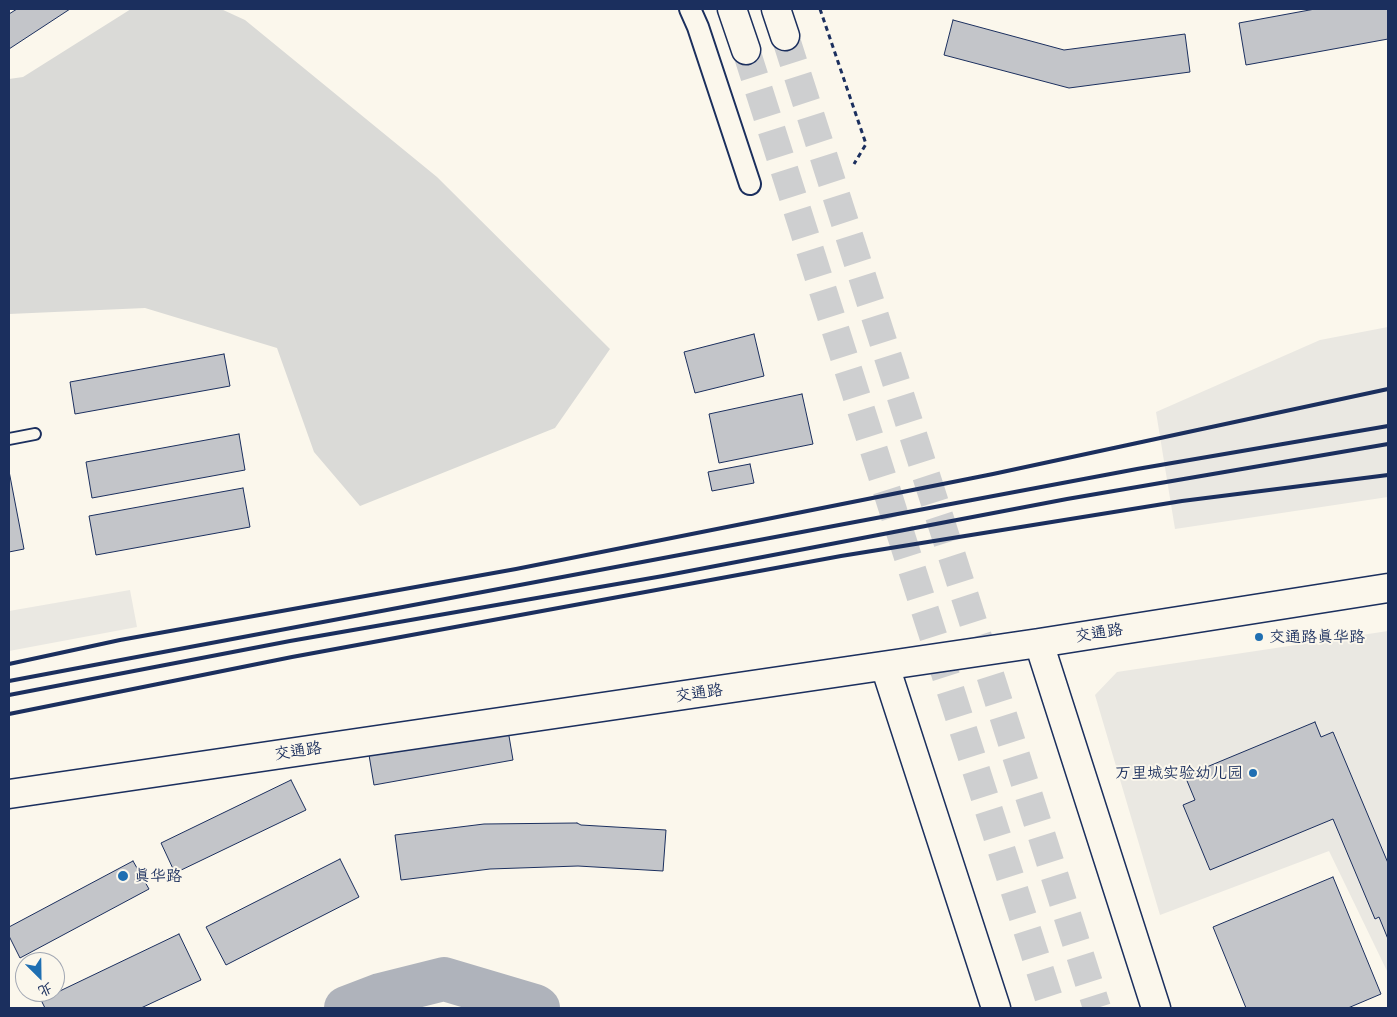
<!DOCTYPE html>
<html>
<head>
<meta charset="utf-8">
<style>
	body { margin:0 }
	#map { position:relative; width:1397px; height:1017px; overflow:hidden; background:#fbf7ec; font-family:Mali,"LXGW WenKai TC",sans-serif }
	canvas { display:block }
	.frame { position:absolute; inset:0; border:10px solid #1b2f5e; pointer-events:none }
	.north { position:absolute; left:15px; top:952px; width:50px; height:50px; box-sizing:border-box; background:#fbf7ec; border:1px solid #a1a7b3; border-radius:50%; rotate:157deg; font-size:14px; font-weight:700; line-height:20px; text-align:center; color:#1b2f5e }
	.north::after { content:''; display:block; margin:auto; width:18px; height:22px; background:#1f6fb2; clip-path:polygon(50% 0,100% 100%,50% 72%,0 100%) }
</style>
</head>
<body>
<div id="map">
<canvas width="1397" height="1017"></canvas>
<div class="frame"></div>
<div class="north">北</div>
</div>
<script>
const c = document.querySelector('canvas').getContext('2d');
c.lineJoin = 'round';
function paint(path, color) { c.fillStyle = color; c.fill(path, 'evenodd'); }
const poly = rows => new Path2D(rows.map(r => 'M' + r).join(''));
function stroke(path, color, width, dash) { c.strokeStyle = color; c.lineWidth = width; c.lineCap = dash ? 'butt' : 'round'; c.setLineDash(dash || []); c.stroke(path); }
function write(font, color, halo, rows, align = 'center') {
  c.font = font + ' Mali,"LXGW WenKai TC",sans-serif'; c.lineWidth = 4; c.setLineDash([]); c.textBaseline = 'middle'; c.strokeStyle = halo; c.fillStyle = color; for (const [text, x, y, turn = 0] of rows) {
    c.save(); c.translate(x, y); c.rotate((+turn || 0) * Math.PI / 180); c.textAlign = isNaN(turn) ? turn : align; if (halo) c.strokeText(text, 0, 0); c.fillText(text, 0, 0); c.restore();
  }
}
paint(poly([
	[1388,327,1388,497,1175,529,1156,412,1320,340],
	[130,590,137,627,9,651,9,611],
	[1388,631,1388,973,1329,851,1160,915,1095,695,1117,672]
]), '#eae8e2');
paint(poly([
	[131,9,221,9,245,20,437,177,610,349,555,428,360,506,314,452,277,348,145,308,9,314,9,79,23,77]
]), '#dadad7');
stroke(poly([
	[346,1008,380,995,444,979,535,1006,538,1008]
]), '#afb3bb', 44);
const building = poly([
	[17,9,70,9,9,49,9,14,17,9],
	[1315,9,1388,9,1388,39,1246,65,1239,23,1315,9],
	[953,20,1064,50,1185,34,1190,72,1069,88,944,55,953,20],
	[754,334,764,376,695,393,684,352,754,334],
	[224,354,230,386,75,414,70,382,224,354],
	[802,394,813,444,719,463,709,414,802,394],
	[239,434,245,470,92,498,86,462,239,434],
	[750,464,754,483,712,491,708,472,750,464],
	[9,471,24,549,9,552,9,471],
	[243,488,250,527,96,555,89,516,243,488],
	[1315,722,1321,737,1333,732,1388,863,1388,939,1379,917,1375,919,1333,819,1210,870,1183,805,1195,800,1185,776,1315,722],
	[508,730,513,760,374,785,369,755,508,730],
	[291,780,306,810,175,873,161,843,291,780],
	[577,823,581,825,666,830,663,871,578,866,490,869,401,880,395,835,484,824,577,823],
	[340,859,359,897,226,965,206,927,340,859],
	[133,861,149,889,20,958,9,936,9,927,133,861],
	[1333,877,1381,994,1348,1008,1246,1008,1213,927,1333,877],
	[179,934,201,980,141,1008,45,1008,41,1000,179,934]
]);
paint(building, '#c3c5c9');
stroke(building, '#1b2f5e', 1);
stroke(poly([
	[785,36,1097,1008],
	[746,50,1052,1008]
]), '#cecfd0', 28, [28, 14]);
const lane = poly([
	[9,439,35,434]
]);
const street = poly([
	[690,9,698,27,750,184]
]);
const secondary = poly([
	[732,9,746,50],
	[776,9,785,36],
	[1039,643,1156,1008],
	[885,666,996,1008],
	[9,794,1039,643,1388,588]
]);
stroke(lane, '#1b2f5e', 14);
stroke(street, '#1b2f5e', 24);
stroke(secondary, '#1b2f5e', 31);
stroke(poly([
	[820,9,866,144,854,164]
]), '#1b2f5e', 3, [5, 4]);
stroke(lane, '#fbf7ec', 10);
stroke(street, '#fbf7ec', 20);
stroke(secondary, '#fbf7ec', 28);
stroke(poly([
	[9,664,120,640,516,569,993,474,1388,389],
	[9,681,1137,469,1388,426],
	[9,695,290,641,663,576,1067,499,1388,444],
	[9,714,292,657,841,556,1182,501,1388,475]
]), '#1b2f5e', 4);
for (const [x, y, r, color] of [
	[1259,637,5,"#1f6fb2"],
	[1253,773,5,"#1f6fb2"],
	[123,876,6,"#1f6fb2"]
]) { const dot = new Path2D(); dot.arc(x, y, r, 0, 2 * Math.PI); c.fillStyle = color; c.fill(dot); stroke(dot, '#fbf7ec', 2); }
write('16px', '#1b2f5e', '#fbf7ec', [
	["交通路",1099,633,-9],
	["交通路",699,693,-8],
	["交通路",298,751,-8]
]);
write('16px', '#1b2f5e', '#fbf7ec', [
	["交通路真华路",1269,637],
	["万里城实验幼儿园",1243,773,"right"],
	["真华路",134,876]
], 'left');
</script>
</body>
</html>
